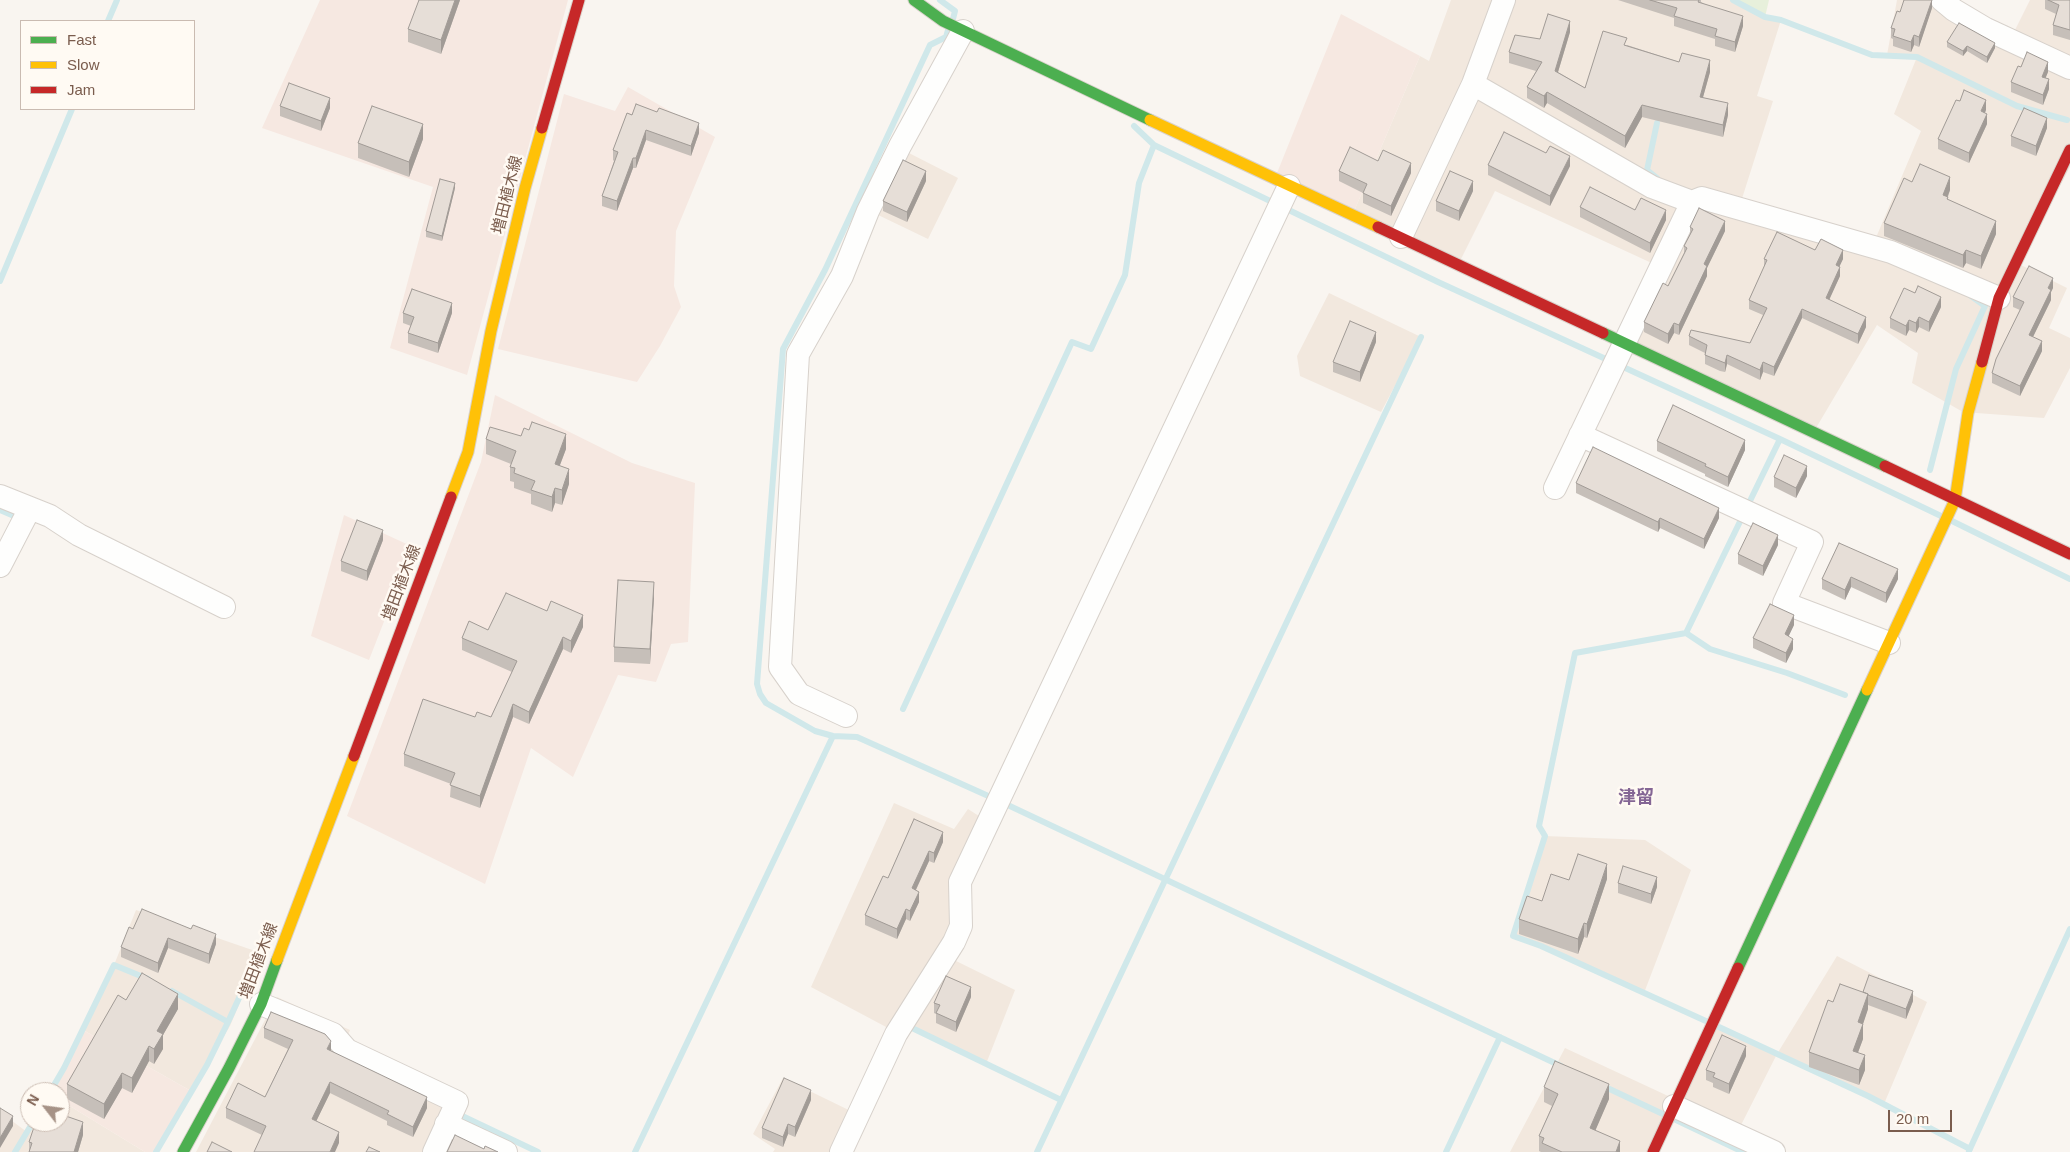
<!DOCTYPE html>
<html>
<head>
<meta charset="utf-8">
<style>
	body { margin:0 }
	#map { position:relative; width:2070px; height:1152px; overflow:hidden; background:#f9f5f0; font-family:Arial,sans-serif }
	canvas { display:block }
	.legend { position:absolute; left:20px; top:20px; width:175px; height:90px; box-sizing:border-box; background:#fffaf3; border:1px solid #cabbb1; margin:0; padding:6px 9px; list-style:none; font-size:15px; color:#7a5c4d }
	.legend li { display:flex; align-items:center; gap:10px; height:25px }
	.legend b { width:25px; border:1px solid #cabbb1 }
	.north { position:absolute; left:20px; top:1082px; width:50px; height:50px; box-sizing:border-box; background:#fffaf3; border:1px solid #cabbb1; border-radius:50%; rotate:300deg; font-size:14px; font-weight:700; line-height:20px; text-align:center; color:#7a5c4d }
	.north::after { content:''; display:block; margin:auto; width:18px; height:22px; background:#a69286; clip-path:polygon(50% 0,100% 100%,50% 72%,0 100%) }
	.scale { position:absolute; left:1888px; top:1110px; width:64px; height:22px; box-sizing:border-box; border:2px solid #7a5c4d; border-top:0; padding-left:6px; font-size:15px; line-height:18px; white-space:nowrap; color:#7a5c4d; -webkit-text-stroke:4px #fffaf3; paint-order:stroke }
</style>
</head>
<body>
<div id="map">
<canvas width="2070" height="1152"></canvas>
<ul class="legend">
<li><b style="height:6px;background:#4caf50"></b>Fast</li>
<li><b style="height:6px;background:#ffc107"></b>Slow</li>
<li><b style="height:6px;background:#c62828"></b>Jam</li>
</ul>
<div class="north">N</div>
<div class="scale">20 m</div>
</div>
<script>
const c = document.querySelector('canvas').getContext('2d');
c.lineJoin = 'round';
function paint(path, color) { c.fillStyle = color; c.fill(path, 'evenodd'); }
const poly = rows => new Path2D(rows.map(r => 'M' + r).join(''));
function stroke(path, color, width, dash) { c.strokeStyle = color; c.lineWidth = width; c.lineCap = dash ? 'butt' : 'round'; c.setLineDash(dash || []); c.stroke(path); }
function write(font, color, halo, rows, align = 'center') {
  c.font = font + ' Arial,"Noto Sans JP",sans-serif'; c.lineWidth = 5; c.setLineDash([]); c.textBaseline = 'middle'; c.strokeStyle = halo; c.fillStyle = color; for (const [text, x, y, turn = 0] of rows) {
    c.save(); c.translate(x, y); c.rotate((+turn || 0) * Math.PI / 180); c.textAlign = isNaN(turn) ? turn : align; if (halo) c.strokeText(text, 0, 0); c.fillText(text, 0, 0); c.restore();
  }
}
paint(poly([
	[1451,0,1733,0,1765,17,1781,20,1757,96,1773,101,1739,208,1875,240,1921,131,1894,114,1917,57,1887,55,1897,0,1947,0,2012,36,2030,0,2070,0,2070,167,2019,264,2067,288,2049,328,2070,338,2070,368,2044,418,1963,412,1912,383,1918,353,1877,325,1816,428,1621,337,1656,265,1495,191,1461,259,1355,209,1420,56,1429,61],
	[903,150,958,178,928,239,874,213],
	[1329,293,1421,337,1381,412,1300,376,1297,356],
	[894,803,954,829,968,809,993,825,966,886,950,958,1015,990,986,1064,911,1027,903,1036,811,987],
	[1545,836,1645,840,1691,870,1644,993,1541,946,1513,936],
	[136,910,261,953,230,1026,191,1091,83,1030,114,965],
	[1837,956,1927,1002,1884,1104,1777,1054,1738,1131,1681,1102,1658,1152,1510,1152,1565,1048,1681,1102,1718,1027,1777,1054],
	[277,997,350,1030,341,1053,459,1110,456,1136,490,1152,196,1152],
	[783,1078,863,1117,847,1152,773,1152,775,1149,753,1134],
	[60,1100,145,1152,0,1152,0,1112,27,1132,33,1122,60,1122]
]), '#f2e8de');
paint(poly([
	[320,0,568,0,467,375,390,348,433,187,262,128],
	[1341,14,1420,56,1355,209,1277,173],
	[628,87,715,137,676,231,674,286,681,307,660,346,637,382,498,349,564,94,615,111],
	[495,395,632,463,695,483,688,642,671,644,656,682,618,675,573,777,531,748,485,884,347,816,481,462],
	[344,515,413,547,369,660,311,636],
	[83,1030,191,1091,155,1152,145,1152,60,1100,60,1092,50,1092]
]), '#f6e8e1');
paint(poly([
	[1733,0,1769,0,1765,17]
]), '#e7f0db');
stroke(poly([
	[940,0,955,11,953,19],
	[1733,0,1765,17,1781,20,1872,55,1917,57,2017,106,2067,120],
	[108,21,117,0],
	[948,30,946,37,930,45,825,270,783,349,757,684,760,694,766,703,815,731,833,736,857,737,995,799,1561,1066],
	[1134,126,1154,145,1438,282,1780,439,1941,516],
	[1657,178,1647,170,1657,123],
	[0,281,72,109],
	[1930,470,1956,369,1985,306,1971,296],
	[0,510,14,516],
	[1952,521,2070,579],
	[1686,633,1710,649,1787,673,1845,695],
	[903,709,1072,342,1091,349,1125,275,1139,183,1154,145],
	[172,991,228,1022,245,985],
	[1708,1022,1541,946,1513,936,1545,836,1539,826,1575,653,1686,633,1780,439],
	[910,1027,1061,1100],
	[1719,1027,1868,1096,1970,1149],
	[1601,1085,1665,1115],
	[50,1092,64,1068,114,965,148,979],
	[456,1113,538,1152],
	[1676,1120,1743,1152],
	[1969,1151,2070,929],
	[15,1152,33,1122],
	[156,1152,207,1065,228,1022],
	[635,1152,833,736],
	[1037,1152,1421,337],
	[1446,1152,1500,1037]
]), '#d0e8ea', 6);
const street = poly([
	[1942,0,1954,10,1986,29,2070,68],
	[1473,84,1652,187,1692,202,1702,198,1891,252,1999,298],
	[1401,237,1473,84,1504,0],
	[1580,435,1812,542,1784,603,1889,643],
	[1555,488,1692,202],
	[0,496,30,508],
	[0,566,30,508,50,516,79,535,224,607],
	[846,716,799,694,780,667,798,354,842,276,868,211,900,146,963,31],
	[261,1004,333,1034,347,1050,457,1102,434,1152],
	[1674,1106,1774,1152],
	[446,1124,506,1152],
	[841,1152,896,1034,954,942,961,926,960,882,1289,186]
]);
const fast = poly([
	[914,0,943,21,1150,120],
	[1603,333,1885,466],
	[1738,968,1867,690],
	[183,1152,229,1068,261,1004,277,960]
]);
const slow = poly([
	[1150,120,1378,227],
	[451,497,468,452,491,331,525,188,542,128],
	[1867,690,1955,500,1968,413,1982,362],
	[277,960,354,756]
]);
const jam = poly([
	[542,128,579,0],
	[1378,227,1603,333],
	[1982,362,1999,298,2070,150],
	[1885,466,2070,554],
	[354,756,451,497],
	[1653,1152,1738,968]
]);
stroke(street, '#d7d1cb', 24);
stroke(fast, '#d9d2cb', 13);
stroke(slow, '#d9d2cb', 13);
stroke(jam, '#d9d2cb', 13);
stroke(street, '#fefefd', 22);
stroke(fast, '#4caf50', 11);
stroke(slow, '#ffc107', 11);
stroke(jam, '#c62828', 11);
paint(poly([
	[460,0,441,54,408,42,408,29],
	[1618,0,1701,0,1701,2,1743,26,1735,52,1715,46,1715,39,1674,26,1674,18],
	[1932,0,1932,8,1919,47,1914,45,1911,52,1893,46,1893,39,1891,38,1891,28,1900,12],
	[2045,0,2070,0,2070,40,2053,35,2053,25,2056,14,2045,9],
	[1570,32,1558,72,1585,88,1627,45,1710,72,1703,97,1728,115,1723,137,1642,117,1625,148,1547,103,1544,108,1527,98,1527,87,1536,71,1509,63,1509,52,1540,39],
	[1947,42,1995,48,1987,63,1967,51,1963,56,1947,47],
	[2021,67,2048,72,2045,78,2049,89,2043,105,2011,92,2011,82],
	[280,106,330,108,321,131,280,116],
	[1986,110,1985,113,1987,124,1969,163,1938,149,1938,139],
	[627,113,699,133,691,156,646,140,636,168,633,168,617,211,602,206,602,196,614,161,613,160,613,150],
	[2047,128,2036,156,2011,146,2011,136],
	[423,139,409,177,358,158,358,143],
	[1378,161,1411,173,1391,216,1363,203,1363,193,1339,181,1339,171],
	[1488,165,1570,166,1550,206,1488,175],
	[926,181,907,222,883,211,883,201],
	[1912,182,1950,190,1948,197,1948,200,1996,234,1981,269,1966,263,1963,268,1884,236,1884,223],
	[455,188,442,241,426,237,426,231],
	[1473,191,1459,221,1436,211,1436,201],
	[1580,207,1635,210,1666,220,1650,253,1580,217],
	[1690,227,1725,231,1707,268,1707,276,1679,335,1674,333,1668,344,1644,332,1644,322,1668,286,1684,253,1684,246,1690,234],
	[1815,250,1843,259,1839,266,1840,276,1829,299,1866,327,1858,344,1802,318,1774,376,1763,372,1760,380,1727,364,1725,372,1720,371,1705,364,1705,353,1689,345,1689,336,1750,343,1763,315,1749,309,1749,300,1764,267,1764,259],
	[2053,288,2051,292,2051,300,2033,337,2042,351,2020,396,1992,383,1992,373,2020,310,2013,307,2013,297],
	[1941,307,1929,332,1919,327,1916,333,1909,330,1906,336,1890,328,1890,318],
	[403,313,452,313,438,353,408,343,408,333,411,326,403,323],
	[1376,342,1360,382,1333,372,1333,362],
	[486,439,566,449,560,465,569,484,562,505,555,503,552,512,531,504,531,494,514,488,514,482,510,481,510,467,511,464,486,454],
	[1657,441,1745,450,1728,487,1705,476,1705,474,1657,451],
	[1807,476,1796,498,1774,487,1774,477],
	[1576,483,1719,518,1704,549,1660,528,1658,532,1576,493],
	[383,540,367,581,341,571,341,561],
	[1839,543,1898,579,1886,603,1851,587,1845,600,1822,589,1822,579],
	[1778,545,1763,576,1738,564,1738,554],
	[654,597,650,664,614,662,614,647],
	[1794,625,1788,636,1793,649,1786,663,1753,648,1753,638],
	[583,627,571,653,563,649,529,724,513,717,480,808,450,797,451,784,404,766,404,754,491,717,512,672,462,650,462,638,488,630],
	[914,819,943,842,934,863,929,861,916,890,919,902,910,921,906,919,897,939,865,925,865,915,888,878],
	[1607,879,1587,938,1584,937,1578,954,1519,934,1519,919,1569,880],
	[1618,883,1657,887,1651,904,1618,893],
	[133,929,216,944,209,964,168,948,158,973,121,957,121,947],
	[1863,992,1913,1001,1906,1019,1868,1005,1868,1009,1863,1024,1863,1039,1858,1052,1865,1070,1859,1085,1809,1067,1809,1052,1833,1002],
	[971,997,956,1032,936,1023,936,1014,934,1013,934,1003],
	[126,1000,178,1009,163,1035,163,1049,154,1064,149,1061,132,1093,122,1088,104,1119,67,1099,67,1084],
	[264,1028,331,1051,427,1108,413,1137,387,1125,387,1121,330,1093,316,1121,339,1143,262,1135,226,1118,226,1108,265,1097,288,1049,264,1038],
	[1746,1056,1729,1094,1713,1087,1713,1083,1706,1080,1706,1070],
	[1544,1087,1609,1099,1595,1130,1620,1152,1541,1152,1539,1151,1539,1136,1552,1106,1544,1102],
	[811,1100,795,1137,788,1134,783,1147,762,1138,762,1128],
	[51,1129,83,1135,78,1152,29,1152,29,1142]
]), '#c6bfb9');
paint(poly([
	[455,0,460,0,441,54,441,40],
	[1932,0,1932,8,1919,47,1919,37],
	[1743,16,1743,26,1735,52,1735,42],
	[1570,21,1570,32,1555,82,1555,71],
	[1914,35,1914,45,1911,52,1911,42],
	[1995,43,1995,48,1987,63,1987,57],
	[1967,46,1967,51,1963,56,1963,51],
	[1710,60,1710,72,1700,108,1700,97],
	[2048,62,2048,72,2042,87,2042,77],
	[2049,79,2049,89,2043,105,2043,95],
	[1547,92,1547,103,1544,108,1544,96],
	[330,98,330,108,321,131,321,121],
	[1986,100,1986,110,1981,121,1981,111],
	[1728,103,1728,115,1723,137,1723,125],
	[1642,105,1642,117,1625,148,1625,136],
	[1987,114,1987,124,1969,163,1969,153],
	[2047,118,2047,128,2036,156,2036,146],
	[699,123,699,133,691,156,691,146],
	[423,124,423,139,409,177,409,162],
	[646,130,646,140,636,168,636,158],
	[1570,156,1570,166,1550,206,1550,196],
	[633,158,633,168,617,211,617,201],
	[1411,163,1411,173,1391,216,1391,206],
	[926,171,926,181,907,222,907,212],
	[1950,177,1950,190,1943,208,1943,195],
	[1473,181,1473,191,1459,221,1459,211],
	[455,183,455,188,442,241,442,236],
	[1666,210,1666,220,1650,253,1650,243],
	[1725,221,1725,231,1707,268,1707,276,1679,335,1679,325,1704,264],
	[1996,221,1996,234,1981,269,1981,256],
	[1843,250,1843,259,1836,274,1836,265],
	[1966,250,1966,263,1963,268,1963,255],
	[1840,267,1840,276,1826,307,1826,298],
	[2053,278,2053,288,2051,292,2051,300,2029,345,2029,335,2048,288],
	[1941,297,1941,307,1929,332,1929,322],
	[452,303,452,313,438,353,438,343],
	[1802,309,1802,318,1774,376,1774,367],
	[1866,317,1866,327,1858,344,1858,334],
	[1919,317,1919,327,1916,333,1916,323],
	[1909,320,1909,330,1906,336,1906,326],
	[1674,323,1674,333,1668,344,1668,334],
	[1376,332,1376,342,1360,382,1360,372],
	[2042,341,2042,351,2020,396,2020,386],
	[1727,355,1727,364,1725,372,1725,363],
	[1763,362,1763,372,1760,380,1760,370],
	[566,434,566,449,555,478,555,464],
	[1745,440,1745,450,1728,487,1728,477],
	[1807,466,1807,476,1796,498,1796,488],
	[569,469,569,484,562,505,562,490],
	[555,488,555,503,552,512,552,497],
	[1719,508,1719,518,1704,549,1704,539],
	[1660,518,1660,528,1658,532,1658,522],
	[383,530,383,540,367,581,367,571],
	[1778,535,1778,545,1763,576,1763,566],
	[1898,569,1898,579,1886,603,1886,593],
	[1851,577,1851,587,1845,600,1845,590],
	[654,582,654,597,650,664,650,649],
	[583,615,583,627,571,653,571,641],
	[1794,615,1794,625,1785,644,1785,634],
	[563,637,563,649,529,724,529,712],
	[1793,639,1793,649,1786,663,1786,653],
	[513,704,513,717,480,808,480,796],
	[943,832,943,842,934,863,934,853],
	[929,851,929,861,912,898,912,888],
	[1607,864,1607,879,1587,938,1587,924],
	[1657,877,1657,887,1651,904,1651,894],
	[919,892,919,902,910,921,910,911],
	[906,909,906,919,897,939,897,929],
	[1584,923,1584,937,1578,954,1578,939],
	[216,934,216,944,209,964,209,954],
	[168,938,168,948,158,973,158,963],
	[971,987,971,997,956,1032,956,1022],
	[1913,991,1913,1001,1906,1019,1906,1009],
	[178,994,178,1009,163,1035,163,1049,154,1064,154,1049,157,1031],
	[1868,994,1868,1009,1863,1024,1863,1039,1853,1066,1853,1051,1858,1022],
	[331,1041,331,1052,327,1049],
	[149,1046,149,1061,132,1093,132,1078],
	[1746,1046,1746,1056,1729,1094,1729,1084],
	[1865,1055,1865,1070,1859,1085,1859,1070],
	[122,1073,122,1088,104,1119,104,1104],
	[330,1082,330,1093,312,1130,312,1119],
	[1609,1084,1609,1099,1590,1143,1590,1128],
	[811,1090,811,1100,795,1137,795,1127],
	[427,1097,427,1108,413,1137,413,1127],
	[13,1116,13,1126,0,1148,0,1138],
	[83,1122,83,1135,78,1152,74,1152],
	[788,1124,788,1134,783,1147,783,1137],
	[339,1132,339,1143,335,1152,330,1152],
	[1620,1141,1620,1152,1616,1152]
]), '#a19b96');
const building = poly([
	[419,0,455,0,441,40,408,29,419,0],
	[1650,0,1699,0,1698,2,1743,16,1735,42,1715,36,1717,29,1674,16,1677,8,1650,0],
	[1904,0,1932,0,1919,37,1914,35,1911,42,1893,36,1895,29,1891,28,1897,11,1900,12,1904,0],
	[2048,0,2070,0,2070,30,2053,25,2059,5,2048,0],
	[1548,14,1570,21,1555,71,1585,88,1603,31,1627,38,1624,45,1679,62,1682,53,1710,60,1700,97,1728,103,1723,125,1642,105,1625,136,1547,92,1544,96,1527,87,1542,62,1509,52,1515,35,1540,39,1548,14],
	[1959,23,1995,43,1987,57,1967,46,1963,51,1947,42,1959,23],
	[2027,52,2048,62,2042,77,2049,79,2043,95,2011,82,2018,66,2021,67,2027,52],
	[289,83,330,98,321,121,280,106,289,83],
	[1964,90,1986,100,1981,111,1987,114,1969,153,1938,139,1956,100,1960,101,1964,90],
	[636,104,657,112,659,108,699,123,691,146,646,130,636,158,633,158,617,201,602,196,618,152,613,150,627,113,632,115,636,104],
	[372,106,423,124,409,162,358,143,372,106],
	[2024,108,2047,118,2036,146,2011,136,2024,108],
	[1504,132,1546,153,1550,146,1570,156,1550,196,1488,165,1504,132],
	[1350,147,1378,161,1383,150,1411,163,1391,206,1363,193,1367,184,1339,171,1350,147],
	[903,160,926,171,907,212,883,201,903,160],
	[1920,164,1950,177,1943,195,1948,197,1947,199,1996,221,1981,256,1966,250,1963,255,1884,223,1904,178,1912,182,1920,164],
	[1450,171,1473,181,1459,211,1436,201,1450,171],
	[440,179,455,183,442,236,426,231,440,179],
	[1590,187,1635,210,1641,198,1666,210,1650,243,1580,207,1590,187],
	[1699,208,1725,221,1704,264,1707,266,1679,325,1674,323,1668,334,1644,322,1663,283,1668,286,1687,248,1684,246,1693,229,1690,227,1699,208],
	[1777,232,1815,250,1821,239,1843,250,1836,265,1840,267,1826,298,1866,317,1858,334,1802,309,1774,367,1763,362,1760,370,1727,355,1725,363,1705,355,1707,345,1689,336,1691,330,1750,343,1767,308,1749,300,1767,260,1764,259,1777,232],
	[2029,266,2053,278,2048,288,2051,290,2029,335,2042,341,2020,386,1992,373,1996,359,2024,302,2013,297,2029,266],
	[1918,286,1941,297,1929,322,1919,317,1916,323,1909,320,1906,326,1890,318,1904,288,1915,293,1918,286],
	[412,289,452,303,438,343,408,333,414,317,403,313,412,289],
	[1350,321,1376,332,1360,372,1333,362,1350,321],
	[1673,405,1745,440,1728,477,1705,466,1706,464,1657,441,1673,405],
	[532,422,566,434,555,464,569,469,562,490,555,488,552,497,531,490,535,481,514,473,515,468,510,467,516,451,486,439,490,427,521,436,524,428,529,430,532,422],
	[1593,447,1719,508,1704,539,1660,518,1658,522,1576,483,1593,447],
	[1784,455,1807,466,1796,488,1774,477,1784,455],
	[357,520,383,530,367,571,341,561,357,520],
	[1753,523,1778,535,1763,566,1738,554,1753,523],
	[1839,543,1898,569,1886,593,1851,577,1845,590,1822,579,1839,543],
	[618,580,654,582,650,649,614,647,618,580],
	[506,593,547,611,551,601,583,615,571,641,563,637,529,712,513,704,480,796,450,785,455,773,404,754,423,699,475,717,477,712,491,717,517,661,462,638,469,621,488,630,506,593],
	[1770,604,1794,615,1785,634,1793,639,1786,653,1753,638,1770,604],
	[914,819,943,832,934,853,929,851,912,888,919,892,910,911,906,909,897,929,865,915,883,876,888,878,914,819],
	[1578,854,1607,864,1587,924,1584,923,1578,939,1519,919,1527,896,1542,901,1551,874,1569,880,1578,854],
	[1623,866,1657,877,1651,894,1618,883,1623,866],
	[142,909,191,929,193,925,216,934,209,954,168,938,158,963,121,947,129,927,133,929,142,909],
	[142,973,178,994,157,1031,163,1034,154,1049,149,1046,132,1078,122,1073,104,1104,67,1084,118,995,126,1000,142,973],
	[1869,975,1913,991,1906,1009,1868,995,1868,994,1863,992,1869,975],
	[946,976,971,987,956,1022,936,1013,940,1005,934,1003,946,976],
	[1840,984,1868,994,1858,1022,1863,1024,1853,1051,1865,1055,1859,1070,1809,1052,1828,1000,1833,1002,1840,984],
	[271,1012,325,1034,331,1041,327,1049,427,1097,413,1127,387,1114,389,1111,330,1082,312,1119,339,1132,330,1152,254,1152,266,1126,226,1108,238,1083,265,1097,293,1040,264,1028,271,1012],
	[1722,1035,1746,1046,1729,1084,1713,1077,1715,1073,1706,1070,1722,1035],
	[1555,1061,1609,1084,1590,1128,1620,1141,1616,1152,1562,1152,1542,1143,1544,1138,1539,1136,1558,1094,1544,1087,1555,1061],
	[784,1078,811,1090,795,1127,788,1124,783,1137,762,1128,784,1078],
	[0,1108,13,1116,0,1138,0,1108],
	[60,1114,83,1122,74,1152,29,1152,32,1143,29,1142,35,1124,51,1129,54,1122,60,1122,60,1114],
	[455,1135,484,1149,485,1146,498,1152,447,1152,455,1135],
	[212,1142,232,1152,207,1152,212,1142],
	[369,1147,380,1152,366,1152,369,1147]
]);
paint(building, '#e6ded7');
stroke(building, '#a19b96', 1);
write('16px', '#7a5c4d', '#fffaf3', [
	["増田植木線",508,195,-76],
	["増田植木線",402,583,-69],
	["増田植木線",259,961,-69]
]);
write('bold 18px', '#846695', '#fffaf3', [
	["津留",1636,798]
]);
</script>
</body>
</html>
